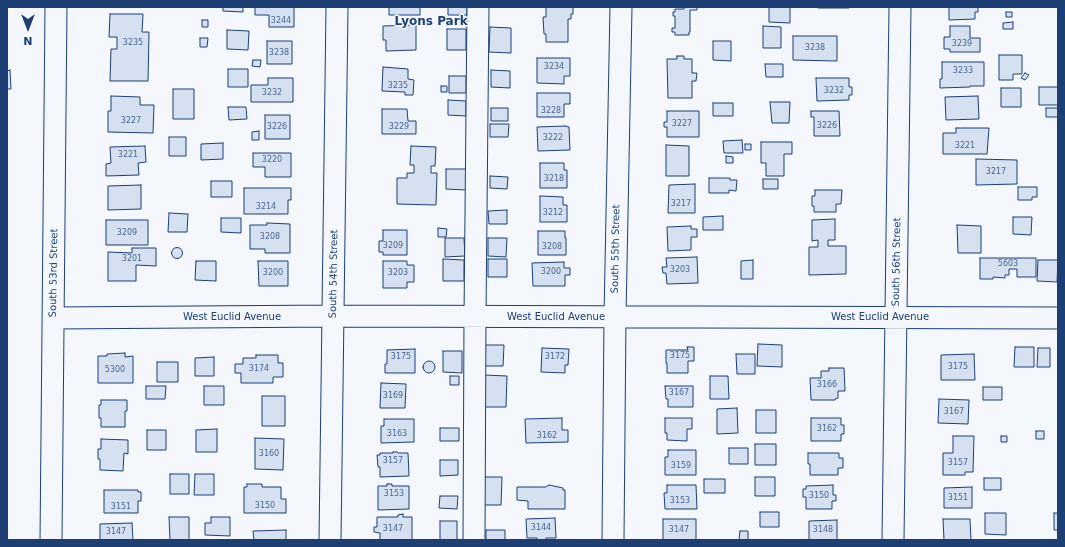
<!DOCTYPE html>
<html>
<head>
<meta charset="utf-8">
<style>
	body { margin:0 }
	#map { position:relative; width:1065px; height:547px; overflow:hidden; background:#f4f7fb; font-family:"DejaVu Sans",sans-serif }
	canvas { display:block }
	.frame { position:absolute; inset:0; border:8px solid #1d3f73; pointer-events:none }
	.north { position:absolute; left:8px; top:8px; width:40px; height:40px; -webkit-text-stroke:3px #f4f7fb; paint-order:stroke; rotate:180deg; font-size:11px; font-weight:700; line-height:16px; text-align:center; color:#1d3f73 }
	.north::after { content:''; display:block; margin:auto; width:14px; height:18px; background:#1d3f73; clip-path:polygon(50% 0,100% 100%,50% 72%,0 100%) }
</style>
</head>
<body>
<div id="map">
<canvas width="1065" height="547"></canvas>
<div class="frame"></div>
<div class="north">N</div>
</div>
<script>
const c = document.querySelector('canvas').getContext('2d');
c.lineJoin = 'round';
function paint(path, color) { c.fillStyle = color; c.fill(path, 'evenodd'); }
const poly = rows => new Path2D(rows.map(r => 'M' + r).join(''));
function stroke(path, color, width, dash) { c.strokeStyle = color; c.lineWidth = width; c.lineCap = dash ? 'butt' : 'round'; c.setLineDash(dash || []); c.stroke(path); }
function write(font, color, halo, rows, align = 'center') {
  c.font = font + ' "DejaVu Sans",sans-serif'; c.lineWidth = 3; c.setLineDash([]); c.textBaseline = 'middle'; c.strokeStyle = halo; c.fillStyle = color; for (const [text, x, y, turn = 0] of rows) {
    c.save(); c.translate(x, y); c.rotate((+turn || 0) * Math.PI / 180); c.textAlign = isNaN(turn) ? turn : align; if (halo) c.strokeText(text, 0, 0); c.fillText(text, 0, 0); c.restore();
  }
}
const building = poly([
	[223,7,243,7,243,12,223,11,223,7],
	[255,7,294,7,294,27,269,27,269,15,255,15,255,7],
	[389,7,420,7,420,15,389,15,389,7],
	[448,7,467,7,467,15,448,15,448,7],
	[546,7,573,7,573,14,571,14,571,19,568,19,568,42,546,42,546,34,544,34,543,17,546,17,546,7],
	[684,7,697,7,697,10,690,10,690,32,689,32,689,35,675,35,675,32,672,32,672,28,675,28,675,16,673,16,673,12,675,12,675,9,684,9,684,7],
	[769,7,790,7,790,23,769,22,769,7],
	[818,7,849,7,849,8,818,8,818,7],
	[949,7,978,7,978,12,975,12,975,19,949,20,949,7],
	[1006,12,1012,12,1012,17,1006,17,1006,12],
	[110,14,143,14,142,32,149,32,148,81,110,81,111,49,117,49,117,37,109,37,110,14],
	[202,20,208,20,208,27,202,27,202,20],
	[1013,22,1013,29,1003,29,1003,23,1013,22],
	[416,25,416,50,386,51,386,40,383,40,383,26,416,25],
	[763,26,781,27,781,48,763,48,763,26],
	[950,26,970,26,970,38,980,38,980,52,950,52,950,49,944,49,944,37,950,37,950,26],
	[490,27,511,28,511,53,489,52,490,27],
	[447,29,466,29,466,50,447,50,447,29],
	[227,30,249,31,248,50,227,49,227,30],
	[793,36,837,36,837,61,793,60,793,36],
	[200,38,208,38,207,47,200,47,200,38],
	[267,41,292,41,292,64,267,64,267,41],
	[713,41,731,41,731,61,713,60,713,41],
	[999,55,1022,55,1022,74,1013,74,1013,80,999,80,999,55],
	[677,56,684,56,684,59,692,59,692,73,697,73,696,81,692,81,692,98,668,98,667,59,677,59,677,56],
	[537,58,570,58,570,76,564,76,564,84,537,83,537,58],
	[253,60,261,60,260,67,252,66,253,60],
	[942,62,984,62,984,86,970,86,970,87,940,88,940,79,942,79,942,62],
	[765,64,783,64,783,77,766,77,765,64],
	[383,67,408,69,408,79,414,80,413,95,405,95,405,92,382,91,383,67],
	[228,69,248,69,248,87,228,87,228,69],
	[10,70,11,89,7,89,7,71,10,70],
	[491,70,510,71,510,88,491,87,491,70],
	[1025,73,1029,75,1025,80,1021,78,1025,73],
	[449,76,466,76,466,93,449,93,449,76],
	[268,78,293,78,293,102,251,102,251,85,268,85,268,78],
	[816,78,849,78,849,87,852,87,852,95,849,95,849,100,817,101,816,78],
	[441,86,447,86,447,92,441,92,441,86],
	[1039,87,1058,87,1058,105,1039,105,1039,87],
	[1001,88,1021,88,1021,107,1001,107,1001,88],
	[173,89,194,89,194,119,173,119,173,89],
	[537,93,570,93,570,104,564,104,564,117,537,117,537,93],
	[111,96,140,97,140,105,154,105,153,133,108,132,108,111,111,111,111,96],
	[978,96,979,119,946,120,945,97,978,96],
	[448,100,466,101,466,116,448,115,448,100],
	[770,102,790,102,789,123,772,123,770,102],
	[713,103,733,103,733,116,713,116,713,103],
	[228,107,246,107,247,119,229,120,228,107],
	[491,108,508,108,508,121,491,121,491,108],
	[1046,108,1058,108,1058,117,1046,117,1046,108],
	[382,109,407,109,408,121,416,121,416,134,382,134,382,109],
	[667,111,699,111,699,137,667,137,667,127,664,127,664,122,667,122,667,111],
	[811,111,839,111,840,136,814,136,814,117,811,117,811,111],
	[265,115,290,115,290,139,265,139,265,115],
	[490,124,509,124,508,137,490,137,490,124],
	[565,126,569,127,570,150,538,151,537,127,565,126],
	[956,128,989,128,987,154,943,154,943,133,956,133,956,128],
	[259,131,259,140,252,140,252,132,259,131],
	[169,137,186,137,186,156,169,156,169,137],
	[742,140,743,153,724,153,723,141,742,140],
	[761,142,792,142,792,154,784,154,784,176,766,176,766,163,761,163,761,142],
	[223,143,223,159,201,160,201,144,223,143],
	[745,144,751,144,751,150,745,150,745,144],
	[666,145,689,146,689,176,666,176,666,145],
	[145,146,146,162,138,163,139,175,106,176,106,164,111,163,110,147,145,146],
	[411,146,436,147,435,166,431,166,431,173,437,173,436,205,397,204,397,178,407,178,407,173,414,173,414,165,410,165,411,146],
	[253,153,291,153,291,177,265,177,265,167,253,167,253,153],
	[726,156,733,157,733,163,726,163,726,156],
	[976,159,1017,160,1017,184,976,185,976,159],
	[540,163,564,163,564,170,567,170,567,188,540,188,540,163],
	[446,169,466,169,466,190,446,189,446,169],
	[490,176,508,177,507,189,490,188,490,176],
	[709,178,730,178,730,180,737,180,736,191,729,190,729,193,709,193,709,178],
	[763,179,778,179,778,189,763,189,763,179],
	[211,181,232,181,232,197,211,197,211,181],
	[695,184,695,213,668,213,669,185,695,184],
	[141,185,141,209,108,210,108,186,141,185],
	[1018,187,1037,187,1037,197,1032,197,1032,200,1018,200,1018,187],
	[244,188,291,188,291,200,288,200,288,214,244,214,244,188],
	[815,190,842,190,841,204,836,204,836,212,814,212,814,206,812,206,812,196,815,196,815,190],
	[540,196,563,197,563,205,567,205,567,222,540,222,540,196],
	[507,210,507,224,489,224,488,211,507,210],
	[169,213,188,214,187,232,168,232,169,213],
	[723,216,723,230,703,230,703,217,723,216],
	[1013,217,1032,217,1031,235,1013,234,1013,217],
	[221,218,241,218,241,233,221,232,221,218],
	[835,219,835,240,828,240,828,246,846,246,846,274,809,275,809,247,818,247,818,240,812,241,812,220,835,219],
	[106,220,148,220,148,245,106,245,106,220],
	[267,223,290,224,290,253,265,253,265,249,250,249,250,225,267,225,267,223],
	[957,225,981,226,981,253,958,253,957,225],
	[691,226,691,229,697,229,697,237,691,237,691,250,668,251,667,227,691,226],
	[438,228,447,229,446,237,438,237,438,228],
	[383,230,407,230,407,255,383,255,383,252,379,252,379,241,383,241,383,230],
	[538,231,565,231,565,238,566,238,566,255,538,255,538,231],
	[445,238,464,238,465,256,445,257,445,238],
	[488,238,507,238,506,257,488,256,488,238],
	'171.5 253a5.5 5.5 0 1 1 11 0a5.5 5.5 0 1 1-11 0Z',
	[132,248,156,248,156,266,136,265,136,281,108,281,108,252,132,253,132,248],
	[697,257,698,283,667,284,666,273,663,273,662,267,667,267,666,258,697,257],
	[980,258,1036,258,1036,277,1017,277,1017,269,1009,269,1009,275,1005,275,1005,278,993,277,993,279,980,279,980,258],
	[443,259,464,260,464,281,443,281,443,259],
	[488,259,507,259,507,277,488,277,488,259],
	[753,260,753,279,741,279,741,261,753,260],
	[1038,260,1058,260,1057,282,1037,281,1038,260],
	[196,261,216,261,216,281,195,280,196,261],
	[258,261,288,261,288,286,259,286,258,261],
	[383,261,407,261,407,265,414,265,414,282,407,282,407,288,383,288,383,261],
	[564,262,564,268,570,268,570,275,565,275,565,286,533,286,532,263,564,262],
	[758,344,782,345,782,367,757,366,758,344],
	[484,345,504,345,503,366,484,366,484,345],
	[687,347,694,347,694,361,688,361,688,373,667,373,667,363,666,363,666,350,688,350,687,347],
	[1015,347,1034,347,1034,367,1014,367,1015,347],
	[542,348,569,349,568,365,565,365,565,373,541,372,542,348],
	[1038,348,1050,348,1050,367,1037,367,1038,348],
	[415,349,415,373,385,373,385,364,387,364,387,350,415,349],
	[443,351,462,351,462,373,443,372,443,351],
	[125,353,125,357,133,356,133,383,98,383,98,356,107,356,107,354,125,353],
	[736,354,755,354,755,374,737,374,736,354],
	[974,354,975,380,941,380,941,355,974,354],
	[256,355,278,355,278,363,283,363,283,377,273,377,273,383,241,383,241,373,235,373,235,364,243,364,243,358,256,358,256,355],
	[214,357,214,376,195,376,195,358,214,357],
	'423 367a6 6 0 1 1 12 0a6 6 0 1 1-12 0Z',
	[157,362,178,362,178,382,157,382,157,362],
	[829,368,844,368,845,391,838,391,838,398,835,399,835,400,811,400,810,378,821,378,821,371,829,371,829,368],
	[484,375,507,376,506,407,483,407,484,375],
	[450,376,459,376,459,385,450,385,450,376],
	[710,376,728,376,729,399,710,399,710,376],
	[381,383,406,384,405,408,380,408,381,383],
	[146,386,166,386,165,399,146,399,146,386],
	[204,386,224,386,224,405,204,405,204,386],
	[665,386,693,386,693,407,668,407,668,399,666,399,665,386],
	[983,387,1002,387,1002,400,983,400,983,387],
	[262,396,285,396,285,426,262,426,262,396],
	[939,399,969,400,968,424,938,423,939,399],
	[101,400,127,400,127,411,125,411,125,427,101,427,101,418,99,418,99,405,101,405,101,400],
	[737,408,738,433,717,434,717,409,737,408],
	[756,410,776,410,776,433,756,433,756,410],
	[562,418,562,430,568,430,568,442,526,443,525,419,562,418],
	[665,418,692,418,692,429,687,429,687,441,667,440,667,433,665,433,665,418],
	[811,418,841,418,841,425,844,425,844,434,841,434,841,441,811,441,811,418],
	[384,419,414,419,414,442,381,443,381,426,384,426,384,419],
	[440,428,459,428,459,441,440,441,440,428],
	[217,429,217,452,196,452,196,430,217,429],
	[147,430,166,430,166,450,147,450,147,430],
	[1036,431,1044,431,1044,439,1036,439,1036,431],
	[953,436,974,436,973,472,965,472,965,475,943,475,943,453,953,453,953,436],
	[1001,436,1007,436,1007,442,1001,442,1001,436],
	[255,438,284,439,283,470,255,469,255,438],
	[101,439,128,440,128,454,124,453,123,471,100,470,100,459,98,459,98,449,101,449,101,439],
	[755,444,776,444,776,465,755,465,755,444],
	[729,448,748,448,748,464,729,464,729,448],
	[668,450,696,450,696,475,665,475,665,457,668,457,668,450],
	[393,452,397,452,398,453,408,453,409,476,380,477,380,467,378,467,377,455,380,455,380,453,393,453,393,452],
	[808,453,839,453,839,458,843,458,843,468,838,468,838,475,810,475,810,464,808,464,808,453],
	[440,460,458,460,458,475,440,476,440,460],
	[170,474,189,474,189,494,170,494,170,474],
	[195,474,214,474,214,495,194,495,195,474],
	[483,477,502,477,501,505,483,505,483,477],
	[755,477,775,477,775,496,755,496,755,477],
	[984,478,1001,478,1001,490,984,490,984,478],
	[704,479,725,479,725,493,704,493,704,479],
	[247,484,262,484,262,487,281,487,281,499,286,499,286,513,244,513,244,487,247,487,247,484],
	[387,484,392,484,392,486,409,486,409,509,378,510,378,486,387,486,387,484],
	[549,485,563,488,563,490,565,490,565,509,528,509,528,501,517,500,517,487,546,487,549,485],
	[667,485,696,485,697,509,665,509,664,493,667,493,667,485],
	[833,485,833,495,836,495,836,501,832,501,832,509,806,509,806,497,803,497,803,489,806,489,806,486,833,485],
	[972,487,972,508,944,508,944,488,972,487],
	[104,490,138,490,138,492,141,492,141,501,138,501,138,513,104,513,104,490],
	[440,496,458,496,457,509,439,508,440,496],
	[760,512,779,512,779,527,760,527,760,512],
	[985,513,1006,513,1006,535,985,534,985,513],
	[1054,513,1058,513,1058,530,1054,530,1054,513],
	[403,514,403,517,412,517,412,540,380,540,380,533,374,532,374,527,377,527,377,517,398,517,398,515,403,514],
	[169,517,189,517,189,540,170,540,169,517],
	[211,517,230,517,230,536,205,535,205,523,211,523,211,517],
	[555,518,556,538,546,538,546,540,537,540,537,538,527,538,526,519,555,518],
	[663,519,696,519,696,540,663,540,663,519],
	[943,519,970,519,971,540,944,540,943,519],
	[837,520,837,540,809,540,809,521,837,520],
	[440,521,457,521,457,540,440,540,440,521],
	[132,523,133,540,100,540,100,524,132,523],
	[286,530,286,540,254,540,253,531,286,530],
	[486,530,505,530,505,540,486,540,486,530],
	[740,531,748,531,748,540,739,540,740,531]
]);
paint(building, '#d5e0f0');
stroke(building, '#1d3f73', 1);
const minor = poly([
	[53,318,334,316,1058,318],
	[51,540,56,7],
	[330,540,337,7],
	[474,540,475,317,478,7],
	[613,540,615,317,621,7],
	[893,540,900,7]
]);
stroke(minor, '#1d3f73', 23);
stroke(minor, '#f4f7fb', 21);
write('8px', '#4b6792', null, [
	["3244",281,21],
	["3235",133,43],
	["3239",962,44],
	["3238",815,48],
	["3238",279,53],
	["3234",554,67],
	["3233",963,71],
	["3235",398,86],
	["3232",834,91],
	["3232",272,93],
	["3228",551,111],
	["3227",131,121],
	["3227",682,124],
	["3226",827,126],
	["3226",277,127],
	["3229",399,127],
	["3222",553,138],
	["3221",965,146],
	["3221",128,155],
	["3220",272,160],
	["3217",996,172],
	["3218",554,179],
	["3217",681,204],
	["3214",266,207],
	["3212",553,213],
	["3209",127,233],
	["3208",270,237],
	["3209",393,246],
	["3208",552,247],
	["3201",132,259],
	["5603",1008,264],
	["3203",680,270],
	["3200",551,272],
	["3200",273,273],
	["3203",398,273],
	["3175",680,356],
	["3175",401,357],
	["3172",555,357],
	["3175",958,367],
	["3174",259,369],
	["5300",115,370],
	["3166",827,385],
	["3167",679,393],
	["3169",393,396],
	["3167",954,412],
	["3162",827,429],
	["3163",397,434],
	["3162",547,436],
	["3160",269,454],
	["3157",393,461],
	["3157",958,463],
	["3159",681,466],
	["3153",394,494],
	["3150",819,496],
	["3151",958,498],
	["3153",680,501],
	["3150",265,506],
	["3151",121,507],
	["3144",541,528],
	["3147",393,529],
	["3147",679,530],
	["3148",823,530],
	["3147",116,532]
]);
write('10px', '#1d3f73', '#f4f7fb', [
	["South 55th Street",616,249,-89],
	["South 56th Street",897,262,-89],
	["South 53rd Street",54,273,-89],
	["South 54th Street",334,274,-89],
	["West Euclid Avenue",232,317],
	["West Euclid Avenue",556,317],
	["West Euclid Avenue",880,317]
]);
write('bold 12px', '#1d3f73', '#f4f7fb', [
	["Lyons Park",431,22]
]);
</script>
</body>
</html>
